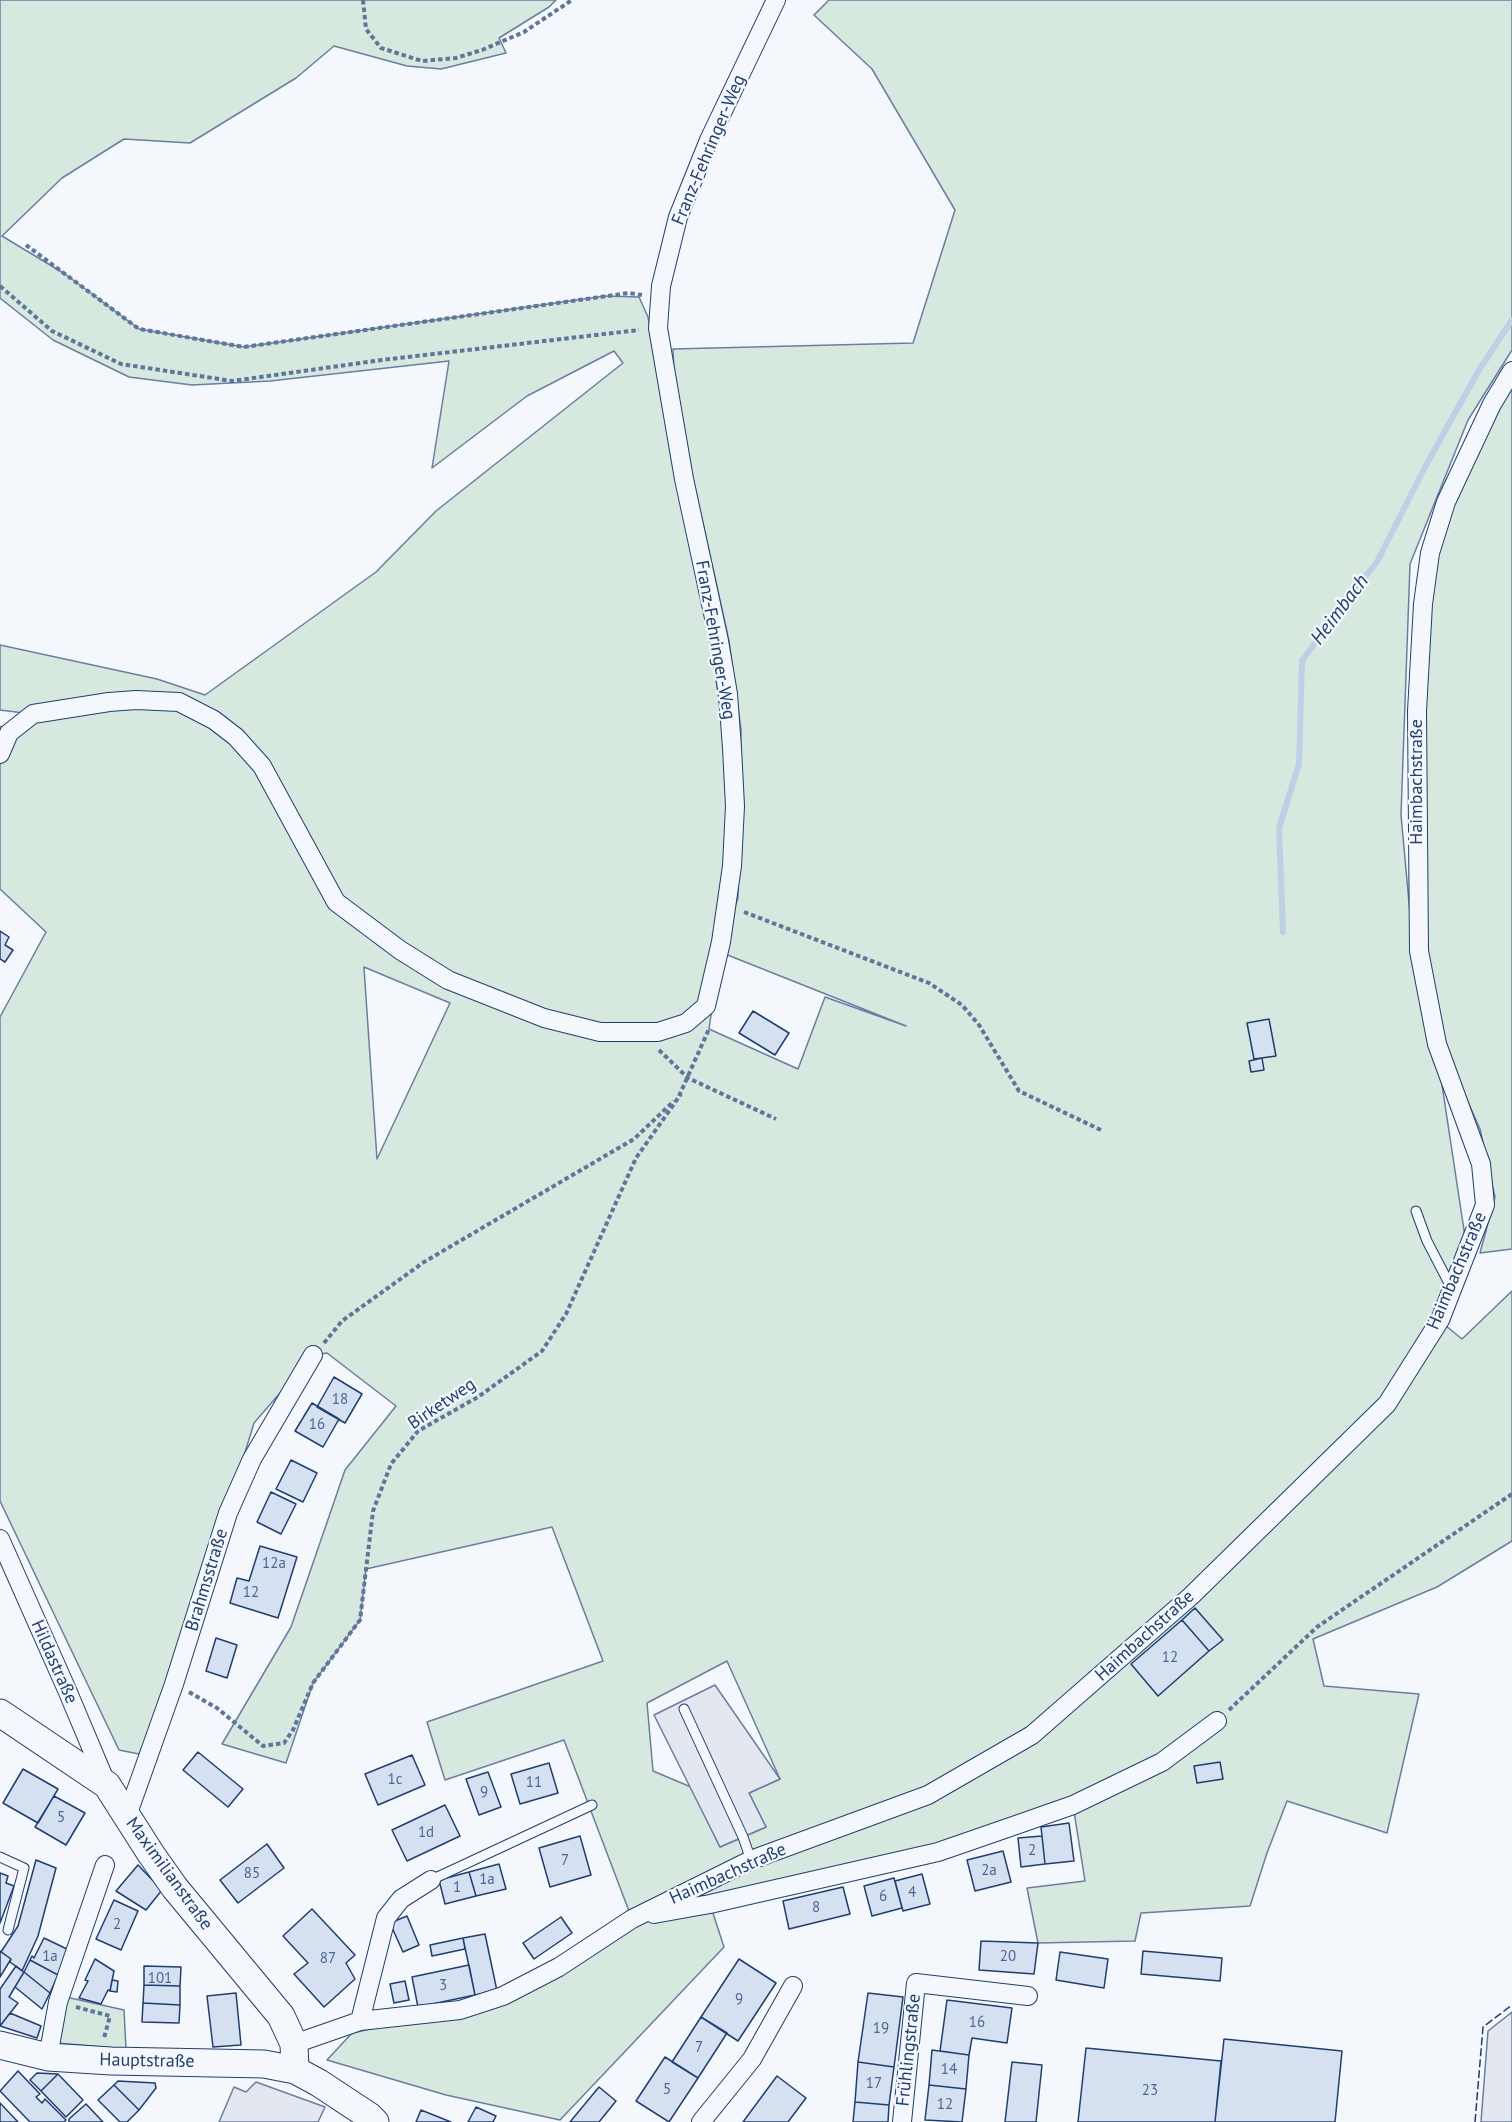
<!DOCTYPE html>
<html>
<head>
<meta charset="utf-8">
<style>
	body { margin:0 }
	canvas { display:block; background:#f4f7fb }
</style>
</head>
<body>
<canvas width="1512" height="2122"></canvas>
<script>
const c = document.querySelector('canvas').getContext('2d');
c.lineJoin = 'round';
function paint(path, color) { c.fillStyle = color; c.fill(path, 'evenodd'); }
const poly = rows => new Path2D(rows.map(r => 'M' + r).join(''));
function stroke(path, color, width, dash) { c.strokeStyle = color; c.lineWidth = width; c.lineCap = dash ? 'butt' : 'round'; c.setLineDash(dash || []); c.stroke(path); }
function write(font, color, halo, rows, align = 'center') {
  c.font = font + ' "PT Sans",sans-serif'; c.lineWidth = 4.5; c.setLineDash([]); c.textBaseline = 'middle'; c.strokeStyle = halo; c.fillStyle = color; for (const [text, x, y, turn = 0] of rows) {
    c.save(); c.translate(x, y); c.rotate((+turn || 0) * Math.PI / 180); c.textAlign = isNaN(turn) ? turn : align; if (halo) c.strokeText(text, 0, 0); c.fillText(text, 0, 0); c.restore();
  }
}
const green = poly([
	[0,0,556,0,549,7,499,38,506,53,441,69,407,66,334,46,296,78,190,143,124,139,62,178,2,236,65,274,139,329,244,347,605,296,639,297,648,317,704,593,728,764,727,867,720,949,738,898,741,730,729,641,675,396,673,349,913,343,955,210,872,69,814,15,829,0,1512,0,1512,350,1468,420,1410,564,1401,815,1415,968,1442,1085,1467,1250,1440,1321,1462,1339,1512,1291,1512,1541,1437,1587,1313,1639,1324,1686,1419,1694,1387,1833,1287,1801,1267,1853,1250,1906,1141,1913,1135,1941,1038,1943,1027,1888,1085,1881,1073,1805,1070,1799,929,1846,710,1904,724,1947,560,2120,446,2095,327,2060,352,2033,460,2010,632,1919,564,1740,445,1780,427,1722,603,1661,552,1527,366,1569,360,1620,313,1683,286,1763,222,1744,291,1627,345,1470,396,1406,327,1353,313,1355,254,1423,174,1684,139,1754,119,1750,0,1501,0,1017,46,932,0,889,0,726,9,732,32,714,0,710,0,645,157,679,205,695,376,572,436,511,623,363,614,351,527,396,432,468,449,361,270,381,192,385,129,377,53,340,0,298,0,0],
	[720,952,906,1026,825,997,798,1069,709,1029,720,952],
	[364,967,450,1003,377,1159,364,968,364,967],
	[727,1661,780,1779,749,1793,766,1827,720,1847,691,1787,653,1771,647,1703,727,1661],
	[1512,373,1512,1249,1480,1253,1495,1197,1480,1129,1435,1028,1423,943,1417,718,1432,566,1457,482,1512,373],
	[66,1997,124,2010,126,2049,57,2043,66,1997]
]);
paint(green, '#d7e8df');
stroke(green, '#687fa3', 1.5);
const parking = poly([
	[715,1685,780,1779,749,1793,766,1827,720,1847,654,1715,715,1685],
	[1512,2012,1512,2122,1481,2122,1488,2031,1512,2012],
	[256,2082,325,2107,318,2122,219,2122,234,2087,246,2092,256,2082]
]);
paint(parking, '#e3e8f0');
stroke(parking, '#687fa3', 1.5);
stroke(poly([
	[1283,932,1279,828,1299,764,1302,661,1337,612,1377,562,1426,465,1479,370,1512,320]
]), '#bed0e5', 6);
const building = poly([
	[0,931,9,937,5,945,13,950,5,962,0,959,0,931],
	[753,1011,789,1033,775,1055,739,1033,753,1011],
	[1269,1019,1276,1056,1254,1059,1247,1023,1269,1019],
	[1262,1058,1264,1070,1251,1072,1249,1061,1262,1058],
	[334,1377,362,1394,345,1423,317,1407,334,1377],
	[312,1403,339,1419,323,1447,295,1431,312,1403],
	[291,1460,317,1473,303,1502,276,1489,291,1460],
	[271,1492,296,1504,281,1534,257,1522,271,1492],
	[260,1546,297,1557,278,1618,230,1603,237,1578,249,1581,260,1546],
	[1195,1608,1223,1640,1209,1651,1182,1620,1195,1608],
	[1182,1620,1209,1651,1158,1696,1131,1664,1182,1620],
	[216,1638,237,1645,227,1678,206,1671,216,1638],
	[198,1752,243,1789,228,1807,183,1770,198,1752],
	[412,1755,425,1785,378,1805,365,1774,412,1755],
	[1220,1762,1223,1779,1197,1783,1194,1766,1220,1762],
	[549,1763,558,1793,520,1804,511,1774,549,1763],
	[23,1769,58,1789,38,1823,3,1803,23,1769],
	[488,1772,501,1807,479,1815,466,1779,488,1772],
	[54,1796,85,1813,66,1845,35,1827,54,1796],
	[445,1805,460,1836,407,1861,392,1830,445,1805],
	[1069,1823,1074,1861,1045,1864,1041,1827,1069,1823],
	[580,1836,591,1875,550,1887,539,1848,580,1836],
	[1042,1836,1045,1864,1021,1867,1018,1838,1042,1836],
	[267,1844,284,1868,238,1903,220,1880,267,1844],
	[1003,1851,1011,1882,975,1891,967,1860,1003,1851],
	[36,1860,56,1868,38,1936,22,1971,10,1962,11,1959,1,1952,18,1926,36,1860],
	[499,1864,506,1889,476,1896,469,1872,499,1864],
	[138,1865,162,1890,146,1910,116,1891,138,1865],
	[469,1872,476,1896,445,1904,439,1880,469,1872],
	[0,1873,8,1876,6,1883,14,1886,0,1923,0,1873],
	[922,1874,930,1904,903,1911,895,1881,922,1874],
	[894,1878,902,1908,872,1916,864,1886,894,1878],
	[843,1887,850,1914,789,1929,783,1901,843,1887],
	[114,1900,138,1911,121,1950,96,1939,114,1900],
	[312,1909,355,1955,346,1963,355,1979,324,2007,294,1974,308,1963,283,1936,312,1909],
	[407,1916,419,1945,403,1952,390,1923,407,1916],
	[561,1917,572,1933,534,1959,523,1943,561,1917],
	[485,1934,497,1991,475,1995,463,1938,485,1934],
	[44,1938,69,1950,58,1975,30,1960,32,1956,34,1958,44,1938],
	[463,1938,465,1949,432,1956,430,1945,463,1938],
	[981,1941,1038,1943,1034,1974,979,1970,981,1941],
	[0,1951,11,1959,0,1977,0,1951],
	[1143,1951,1222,1958,1220,1981,1141,1974,1143,1951],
	[1060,1952,1108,1959,1104,1988,1056,1980,1060,1952],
	[95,1959,114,1971,110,1991,108,1990,101,2004,79,1998,88,1981,85,1980,95,1959],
	[739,1959,776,1983,738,2041,701,2017,739,1959],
	[30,1960,58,1975,50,1993,24,1972,30,1960],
	[469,1965,475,1995,418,2007,412,1977,469,1965],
	[16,1966,24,1972,9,1997,18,2003,0,2026,0,1989,16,1966],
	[144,1966,181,1967,180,1986,144,1985,144,1966],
	[24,1972,50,1993,42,2009,15,1987,24,1972],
	[112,1980,118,1981,117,1992,110,1991,112,1980],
	[405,1981,409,2000,394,2003,390,1984,405,1981],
	[144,1985,180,1986,180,2005,143,2003,144,1985],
	[236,1993,241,2045,213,2047,207,1996,236,1993],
	[868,1993,903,1997,894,2067,858,2062,868,1993],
	[947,2000,1012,2008,1007,2043,972,2038,969,2055,940,2051,947,2000],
	[143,2003,180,2005,179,2023,142,2022,143,2003],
	[10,2013,41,2026,37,2038,0,2026,10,2013],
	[701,2017,727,2033,698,2078,672,2062,701,2017],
	[1224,2039,1342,2051,1335,2122,1215,2122,1224,2039],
	[1086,2048,1221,2061,1215,2122,1078,2122,1086,2048],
	[932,2050,969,2055,966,2089,929,2085,932,2050],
	[665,2057,698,2078,669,2122,636,2101,665,2057],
	[858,2062,894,2067,889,2105,855,2102,858,2062],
	[1012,2062,1042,2065,1036,2122,1005,2122,1012,2062],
	[18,2071,40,2094,36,2097,42,2103,45,2099,66,2120,64,2122,30,2122,0,2091,18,2071],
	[37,2073,58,2074,41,2091,30,2080,37,2073],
	[58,2074,83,2100,66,2117,41,2091,58,2074],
	[777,2076,806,2098,788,2122,743,2122,777,2076],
	[118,2081,155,2083,156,2088,139,2110,114,2085,118,2081],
	[114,2085,139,2110,127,2122,120,2122,98,2100,114,2085],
	[929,2085,966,2089,962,2122,925,2120,929,2085],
	[599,2087,616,2101,599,2122,570,2122,599,2087],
	[855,2102,889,2105,888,2122,853,2122,855,2102],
	[0,2103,18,2122,0,2122,0,2103],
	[86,2104,103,2122,69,2122,69,2119,86,2104],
	[476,2107,496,2116,493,2122,468,2122,476,2107],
	[421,2110,451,2122,416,2122,421,2110]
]);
paint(building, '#d5e0f0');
stroke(building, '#1d3f73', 1.5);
const lane = poly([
	[1416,1211,1427,1241,1452,1289],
	[684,1709,743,1837,751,1860],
	[0,1857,24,1868,8,1930],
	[431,1880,592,1805]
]);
const street = poly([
	[0,754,9,733,33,714,109,702,136,700,179,702,214,720,236,737,262,766,336,902,400,950,448,980,544,1018,600,1032,658,1032,686,1023,706,1006,721,942,732,866,735,806,732,748,728,694,719,641,684,479,658,328,661,286,678,217,709,140,776,0],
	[0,1539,67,1690,107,1785],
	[127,1816,174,1684,228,1513,252,1459,313,1355],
	[654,1914,710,1904,938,1852,1016,1825,1073,1805,1162,1762,1217,1721],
	[360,2021,386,1918,401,1899,431,1880],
	[294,2044,360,2021,460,2010,503,1996,559,1967,632,1919,751,1860,928,1795,1032,1735,1191,1596,1387,1404,1440,1320,1485,1205,1481,1164,1437,1044,1419,951,1417,711,1423,604,1430,553,1446,502,1492,404,1512,371],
	[48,2057,58,2002,105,1865],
	[701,2122,752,2059,793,1986],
	[902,2122,916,1983,1028,1996]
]);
const secondary = poly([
	[0,1713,107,1785,151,1854,175,1888,281,2016,294,2044,295,2070],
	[0,2045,48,2057,111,2061,264,2064,295,2070,319,2083,369,2116,375,2122]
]);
stroke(lane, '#1d3f73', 11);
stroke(street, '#1d3f73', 20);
stroke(secondary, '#1d3f73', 29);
stroke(poly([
	[363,0,366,29,381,48,422,61,456,58,482,50,524,32,572,0],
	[26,245,139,329,244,347,629,293,642,295],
	[0,286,52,331,121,364,232,381,382,360,639,330],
	[744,912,929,983,962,1005,979,1025,1019,1091,1103,1131],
	[659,1050,688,1078,776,1119],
	[679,1096,709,1029],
	[324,1343,342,1321,424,1262,634,1139,674,1101],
	[189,1692,217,1708,263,1746,284,1743,293,1730,313,1683,360,1620,373,1511,391,1464,418,1431,478,1397,542,1351,566,1314,636,1158,681,1094],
	[1229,1710,1317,1627,1512,1494],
	[76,2007,110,2016,104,2038]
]), '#5e769c', 4, [4.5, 3]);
stroke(lane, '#f4f7fb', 9);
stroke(street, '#f4f7fb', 18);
stroke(secondary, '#f4f7fb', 27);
stroke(poly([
	[1475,2122,1483,2027,1512,2005]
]), '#1d3f73', 1.5, [8, 3]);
write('15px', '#4b6792', null, [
	["18",340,1400],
	["16",317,1425],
	["12a",274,1564],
	["12",251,1593],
	["12",1170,1658],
	["1c",395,1780],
	["11",534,1783],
	["9",484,1793],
	["5",61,1818],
	["1d",426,1833],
	["2",1032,1851],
	["7",565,1861],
	["2a",989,1871],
	["85",252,1874],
	["1a",487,1880],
	["1",457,1888],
	["4",912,1893],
	["6",883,1897],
	["8",816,1908],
	["2",117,1925],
	["1a",50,1957],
	["20",1008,1957],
	["87",328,1959],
	["101",160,1979],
	["3",443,1986],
	["9",739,2000],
	["16",977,2023],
	["19",881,2029],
	["7",699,2048],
	["14",949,2070],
	["17",874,2084],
	["5",667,2090],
	["23",1150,2091],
	["12",945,2105]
]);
write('18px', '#1d3f73', '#f4f7fb', [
	["Franz-Fehringer-Weg",709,150,-67],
	["Franz-Fehringer-Weg",715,640,80],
	["Haimbachstraße",1417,782,-90],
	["Haimbachstraße",1457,1271,-67],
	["Birketweg",442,1404,-34],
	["Brahmsstraße",207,1580,-73],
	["Haimbachstraße",1145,1636,-42],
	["Hildastraße",54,1662,66],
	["Maximilianstraße",169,1874,54],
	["Haimbachstraße",728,1874,-24],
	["Frühlingstraße",909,2050,-84],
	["Hauptstraße",147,2061,1]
]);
write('italic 20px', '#1d3f73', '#f4f7fb', [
	["Heimbach",1340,610,-53]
]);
</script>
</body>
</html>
